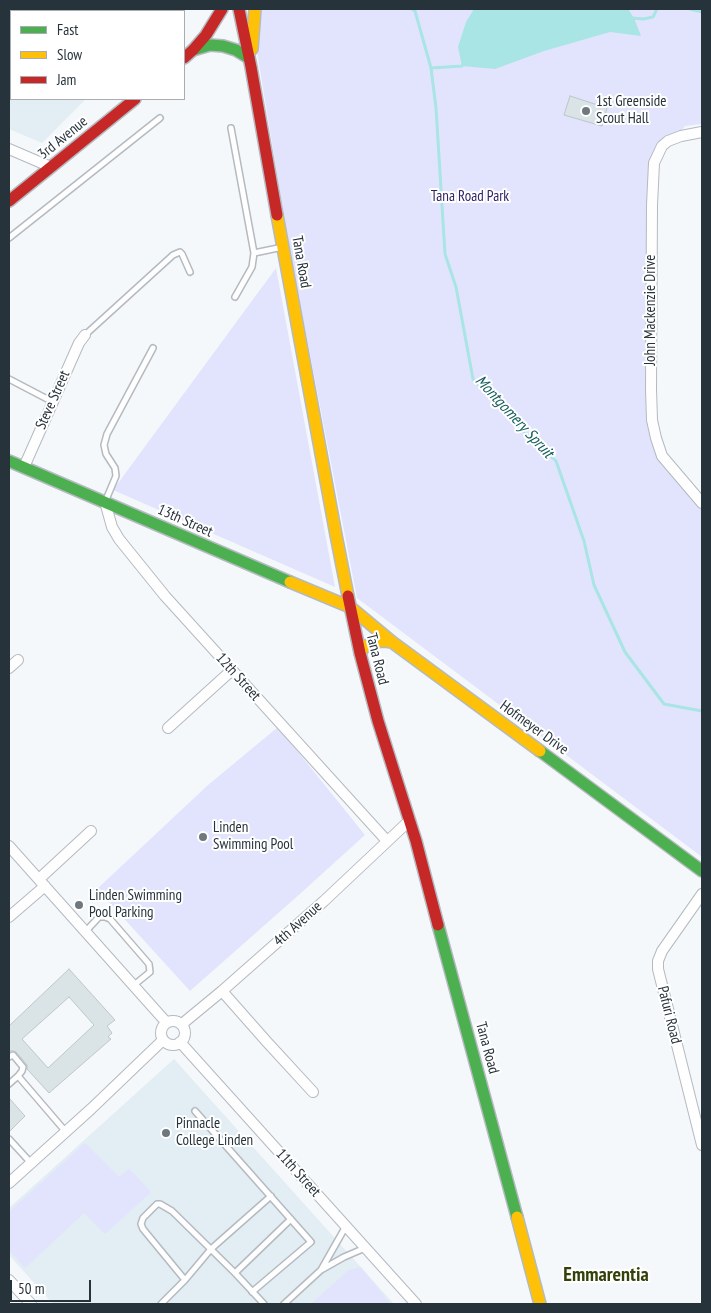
<!DOCTYPE html>
<html>
<head>
<meta charset="utf-8">
<style>
	body { margin:0 }
	#map { position:relative; width:711px; height:1313px; overflow:hidden; background:#f5f8fb; font-family:"PT Sans Narrow",sans-serif }
	canvas { display:block }
	.frame { position:absolute; inset:0; border:10px solid #27333b; pointer-events:none }
	.legend { position:absolute; left:10px; top:10px; width:175px; height:90px; box-sizing:border-box; background:#fff; border:1px solid #a9adb1; margin:0; padding:6px 9px; list-style:none; font-size:15px; color:#27333b }
	.legend li { display:flex; align-items:center; gap:10px; height:25px }
	.legend b { width:25px; border:1px solid #a9adb1 }
	.scale { position:absolute; left:10px; top:1280px; width:81px; height:22px; box-sizing:border-box; border:2px solid #27333b; border-top:0; padding-left:6px; font-size:15px; line-height:18px; white-space:nowrap; color:#27333b; -webkit-text-stroke:4px #fff; paint-order:stroke }
</style>
</head>
<body>
<div id="map">
<canvas width="711" height="1313"></canvas>
<div class="frame"></div>
<ul class="legend">
<li><b style="height:6px;background:#4caf50"></b>Fast</li>
<li><b style="height:6px;background:#ffc107"></b>Slow</li>
<li><b style="height:6px;background:#c62828"></b>Jam</li>
</ul>
<div class="scale">50 m</div>
</div>
<script>
const c = document.querySelector('canvas').getContext('2d');
c.lineJoin = 'round';
function paint(path, color) { c.fillStyle = color; c.fill(path, 'evenodd'); }
const poly = rows => new Path2D(rows.map(r => 'M' + r).join(''));
function stroke(path, color, width, dash) { c.strokeStyle = color; c.lineWidth = width; c.lineCap = dash ? 'butt' : 'round'; c.setLineDash(dash || []); c.stroke(path); }
function write(font, color, halo, rows, align = 'center') {
  c.font = font + ' "PT Sans Narrow",sans-serif'; c.lineWidth = 4; c.setLineDash([]); c.textBaseline = 'middle'; c.strokeStyle = halo; c.fillStyle = color; for (const [text, x, y, turn = 0] of rows) {
    c.save(); c.translate(x, y); c.rotate((+turn || 0) * Math.PI / 180); c.textAlign = isNaN(turn) ? turn : align; if (halo) c.strokeText(text, 0, 0); c.fillText(text, 0, 0); c.restore();
  }
}
paint(poly([
	[9,9,165,9,165,11,11,11,11,99,86,99,42,143,9,129],
	[174,1059,394,1304,53,1304,9,1255,9,1208]
]), '#e3edf4');
paint(poly([
	[250,9,702,9,702,124,685,126,658,160,653,416,664,456,702,497,702,857,357,598,287,235],
	[276,268,335,587,113,490],
	[278,727,365,835,301,893,190,991,97,889,208,785],
	[85,1143,119,1177,129,1169,151,1192,105,1234,84,1213,25,1268,9,1250,9,1212],
	[361,1267,390,1304,311,1304,349,1270]
]), '#e2e4fd');
paint(poly([
	[474,9,628,9,634,18,641,36,610,32,544,51,495,69,462,66,458,47,466,22]
]), '#a8e5e4');
stroke(poly([
	[412,9,415,11,431,68,462,66,464,63],
	[690,9,702,12],
	[631,18,643,19,653,17,657,9],
	[431,68,436,108,445,254,456,287,473,379,515,424,556,461,584,541,594,585,625,652,664,704,702,711]
]), '#a8e5e4', 3);
const building = poly([
	[570,96,607,108,602,126,564,115,570,96],
	[69,969,115,1020,107,1026,112,1033,108,1037,111,1039,49,1093,27,1069,27,1065,16,1052,13,1051,10,1051,9,1050,9,1026,69,969],
	[69,997,94,1025,48,1068,22,1039,69,997],
	[9,1098,25,1116,9,1132,9,1098]
]);
paint(building, '#dae3e6');
stroke(building, '#bdc6c9', 1);
const lane = poly([
	[231,128,254,253,252,267,235,297],
	[9,238,160,118],
	[254,253,283,247],
	[85,335,173,255,180,252,182,254,190,272],
	[9,379,53,402],
	[105,502,116,476,115,468,106,454,104,445,107,434,153,348],
	[86,931,99,917,105,917,110,919,149,964,150,972,134,985],
	[9,1057,13,1055,23,1067,22,1071,18,1076],
	[9,1084,18,1076,66,1132],
	[195,1111,311,1242,252,1292],
	[9,1139,31,1163],
	[321,1270,346,1226],
	[235,1273,291,1219],
	[185,1280,143,1229,141,1224,143,1218,157,1204,160,1204,172,1211,235,1273,264,1304],
	[161,1304,185,1280,211,1249,271,1196],
	[284,1304,321,1270,344,1257,365,1248]
]);
const street = poly([
	[702,132,681,136,668,141,662,146,654,163,652,205,651,389,652,420,656,438,662,456,702,503],
	[9,149,51,167],
	[24,467,79,343,85,335],
	[105,502,112,527,119,539,165,596,387,841],
	[9,668,18,660],
	[168,728,232,670],
	[9,846,166,1022],
	[39,879,91,831],
	[702,894,662,951,658,961,658,969,702,1145],
	[9,917,45,886],
	[222,991,267,1042,313,1092],
	'161 1033a12 12 0 1 1 24 0a12 12 0 1 1-24 0Z',
	[182,1024,222,991,324,901,410,820],
	[180,1042,416,1304],
	[9,1183,91,1109,163,1040],
	[9,1280,31,1304]
]);
const fast = poly([
	[193,50,210,45,223,46,236,50,249,58],
	[9,461,290,582],
	[540,751,702,871],
	[438,925,517,1217]
]);
const slow = poly([
	[252,49,255,9],
	[277,215,336,535,348,596],
	[290,582,350,607,392,642,540,751],
	[360,653,364,647,373,642,384,641,392,642],
	[517,1217,540,1304]
]);
const jam = poly([
	[239,9,251,67,277,215],
	[184,58,193,50,206,35,222,9],
	[9,201,135,99],
	[348,596,360,653,378,721,416,841,438,925]
]);
stroke(lane, '#b4bac0', 8);
stroke(street, '#b4bac0', 12);
stroke(fast, '#b4bac0', 14);
stroke(slow, '#b4bac0', 14);
stroke(jam, '#b4bac0', 14);
stroke(lane, '#fefefe', 5);
stroke(street, '#fefefe', 10);
stroke(fast, '#4caf50', 11);
stroke(slow, '#ffc107', 11);
stroke(jam, '#c62828', 11);
for (const [x, y, r, color] of [
	[586,111,5,"#6f787e"],
	[203,837,5,"#6f787e"],
	[79,905,5,"#6f787e"],
	[166,1133,5,"#6f787e"]
]) { const dot = new Path2D(); dot.arc(x, y, r, 0, 2 * Math.PI); c.fillStyle = color; c.fill(dot); stroke(dot, '#fff', 2); }
write('15px', '#27333b', '#fff', [
	["1st Greenside",596,102],
	["Scout Hall",596,119],
	["Linden",213,828],
	["Swimming Pool",213,845],
	["Linden Swimming",89,896],
	["Pool Parking",89,913],
	["Pinnacle",176,1124],
	["College Linden",176,1141]
], 'left');
write('15px', '#27333b', '#fff', [
	["3rd Avenue",63,138,-39],
	["Tana Road",301,262,80],
	["John Mackenzie Drive",651,310,-90],
	["Steve Street",53,400,-66],
	["13th Street",185,521,24],
	["Tana Road",377,659,76],
	["12th Street",238,677,48],
	["Hofmeyer Drive",534,728,36],
	["4th Avenue",298,924,-42],
	["Pafuri Road",669,1015,76],
	["Tana Road",487,1048,75],
	["11th Street",298,1173,48]
]);
write('15px', '#2d2366', '#fff', [
	["Tana Road Park",470,197]
]);
write('italic 16px', '#145d5c', '#fff', [
	["Montgomery Spruit",514,417,47]
]);
write('bold 20px', '#32420a', '#fff', [
	["Emmarentia",606,1275]
]);
</script>
</body>
</html>
